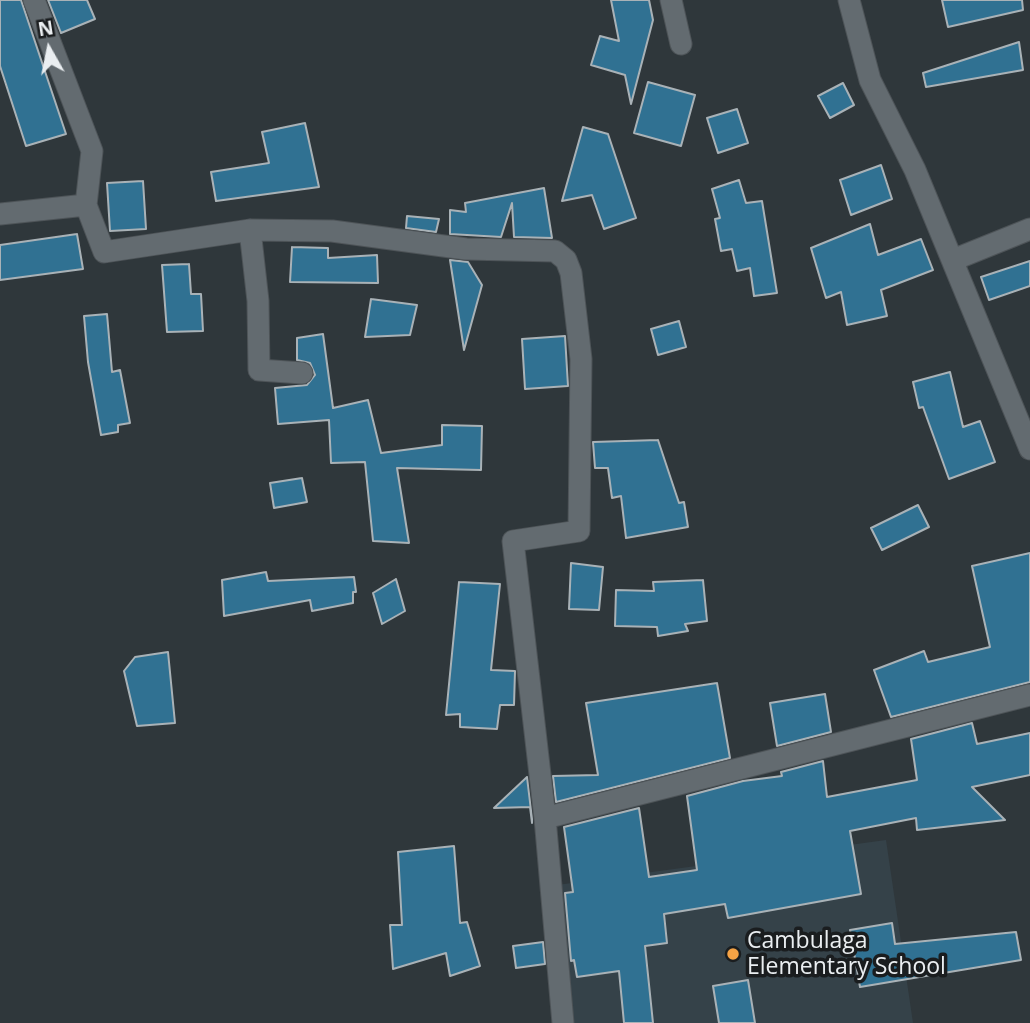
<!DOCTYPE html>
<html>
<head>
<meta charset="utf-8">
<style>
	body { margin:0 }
	#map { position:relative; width:1030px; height:1023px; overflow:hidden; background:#2f373b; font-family:"Open Sans",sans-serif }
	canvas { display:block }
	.north { position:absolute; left:14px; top:14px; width:70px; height:70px; -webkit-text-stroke:5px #1a1d1f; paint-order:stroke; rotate:351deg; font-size:19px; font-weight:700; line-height:28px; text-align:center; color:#eaeef1 }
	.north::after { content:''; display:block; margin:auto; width:24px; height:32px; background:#eaeef1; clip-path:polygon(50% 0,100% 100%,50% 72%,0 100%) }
</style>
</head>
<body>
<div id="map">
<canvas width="1030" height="1023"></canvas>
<div class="north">N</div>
</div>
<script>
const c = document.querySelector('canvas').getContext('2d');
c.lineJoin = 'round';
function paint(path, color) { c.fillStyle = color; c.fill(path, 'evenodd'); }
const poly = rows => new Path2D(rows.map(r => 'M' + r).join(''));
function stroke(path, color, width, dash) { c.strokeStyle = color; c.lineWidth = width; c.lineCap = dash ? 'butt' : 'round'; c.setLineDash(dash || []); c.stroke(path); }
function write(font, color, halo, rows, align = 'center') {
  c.font = font + ' "Open Sans",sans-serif'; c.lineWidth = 7; c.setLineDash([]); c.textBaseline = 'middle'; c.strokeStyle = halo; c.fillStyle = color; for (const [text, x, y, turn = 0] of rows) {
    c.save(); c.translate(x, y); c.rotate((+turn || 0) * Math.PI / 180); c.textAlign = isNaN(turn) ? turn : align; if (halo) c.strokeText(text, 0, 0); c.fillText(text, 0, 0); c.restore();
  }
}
paint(poly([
	[886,840,913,1023,570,1023,557,885]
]), '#354249');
const building = poly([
	[0,0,21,0,66,134,26,146,0,66,0,0],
	[48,0,87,0,95,19,61,33,48,0],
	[611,0,649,0,653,20,631,104,625,75,591,65,600,36,619,41,611,0],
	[942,0,1022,0,1023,10,948,27,942,0],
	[1019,42,1023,70,926,87,923,73,1019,42],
	[648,82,695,95,681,146,634,133,648,82],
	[843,83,854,105,830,118,818,96,843,83],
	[737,109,748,143,718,153,707,118,737,109],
	[305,123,319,187,216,201,211,172,269,163,262,132,305,123],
	[583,127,608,134,636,218,604,229,592,195,562,201,583,127],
	[881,165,892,199,851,215,840,180,881,165],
	[739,180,746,203,762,201,777,293,754,296,750,268,737,271,732,249,721,251,715,219,720,218,712,189,739,180],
	[143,181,146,229,110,231,107,183,143,181],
	[544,188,552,238,514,237,512,203,501,237,450,234,450,210,466,212,465,203,544,188],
	[407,216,439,219,436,232,406,228,407,216],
	[870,224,878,255,921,239,933,270,881,290,887,316,847,325,841,292,826,298,811,248,870,224],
	[77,234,83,269,0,280,0,245,77,234],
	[292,247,328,248,328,258,377,255,378,283,290,282,292,247],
	[450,260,468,262,482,285,464,350,450,260],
	[1030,261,1030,286,989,300,981,277,1030,261],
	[189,264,191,294,201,294,203,331,167,332,162,265,189,264],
	[371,299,417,305,410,335,365,337,371,299],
	[107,314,112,372,120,370,130,423,118,425,118,432,101,435,88,362,84,316,107,314],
	[679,321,686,347,658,355,651,329,679,321],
	[323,334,333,408,368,400,381,453,442,445,442,425,482,426,481,470,397,468,409,543,373,541,365,462,331,463,329,420,278,424,275,388,307,385,315,375,310,363,297,360,297,338,323,334],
	[565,336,568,386,525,389,522,339,565,336],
	[950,372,963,427,980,421,995,462,949,479,923,407,919,408,913,382,950,372],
	[658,440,679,503,684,502,688,527,626,538,621,496,612,498,608,468,595,468,593,442,658,440],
	[302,478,307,502,274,508,270,483,302,478],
	[918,505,929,527,882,550,871,528,918,505],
	[1030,553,1030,682,891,717,874,670,924,651,928,662,990,647,972,566,1030,553],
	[571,563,603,567,599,610,569,609,571,563],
	[266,572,268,581,354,577,356,592,353,592,353,603,312,611,310,600,224,616,222,580,266,572],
	[396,579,405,611,382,624,373,593,396,579],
	[703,580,707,621,685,624,688,631,658,636,657,627,615,626,616,590,654,591,653,582,703,580],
	[459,582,500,584,491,670,515,671,514,705,500,705,497,729,460,727,460,714,446,715,459,582],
	[168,652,175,723,137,726,124,671,135,657,168,652],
	[717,683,730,758,556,802,553,776,598,775,586,703,717,683],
	[825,694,831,732,777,746,770,703,825,694],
	[972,723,977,744,1030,733,1030,775,972,787,1005,820,917,830,916,818,850,831,861,894,728,918,725,904,664,914,667,943,645,946,653,1023,624,1023,619,971,577,977,574,960,571,961,565,893,573,892,564,827,639,808,649,877,697,870,687,796,743,781,782,776,781,772,823,761,827,797,917,780,911,739,972,723],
	[527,777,532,819,532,823,530,807,494,808,527,777],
	[454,846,460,923,467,922,480,966,450,976,446,953,393,969,390,925,402,925,398,852,454,846],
	[892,923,895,944,1016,932,1021,960,860,987,850,930,892,923],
	[543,942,545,964,516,968,513,946,543,942],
	[748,980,755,1023,719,1023,713,986,748,980]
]);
paint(building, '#307192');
stroke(building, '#a9b2b7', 2);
const minor = poly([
	[34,0,92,151,86,205,104,252,250,230,258,301,259,370,302,373],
	[671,0,681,44],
	[849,0,870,80,915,170,1030,449],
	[0,214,86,205],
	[250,230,332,231,466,249,555,251,566,260,571,273,581,359,579,531,513,541,545,818,563,1023],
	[953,260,1030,229],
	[545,818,1030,695]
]);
stroke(minor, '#4e5458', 23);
stroke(minor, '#636b70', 21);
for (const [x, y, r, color] of [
	[733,954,7,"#f5a345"]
]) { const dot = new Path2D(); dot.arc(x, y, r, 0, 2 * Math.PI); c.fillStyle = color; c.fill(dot); stroke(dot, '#1a1d1f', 2.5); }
write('23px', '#eaeef1', '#1a1d1f', [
	["Cambulaga",747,941],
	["Elementary School",747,967]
], 'left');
</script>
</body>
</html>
